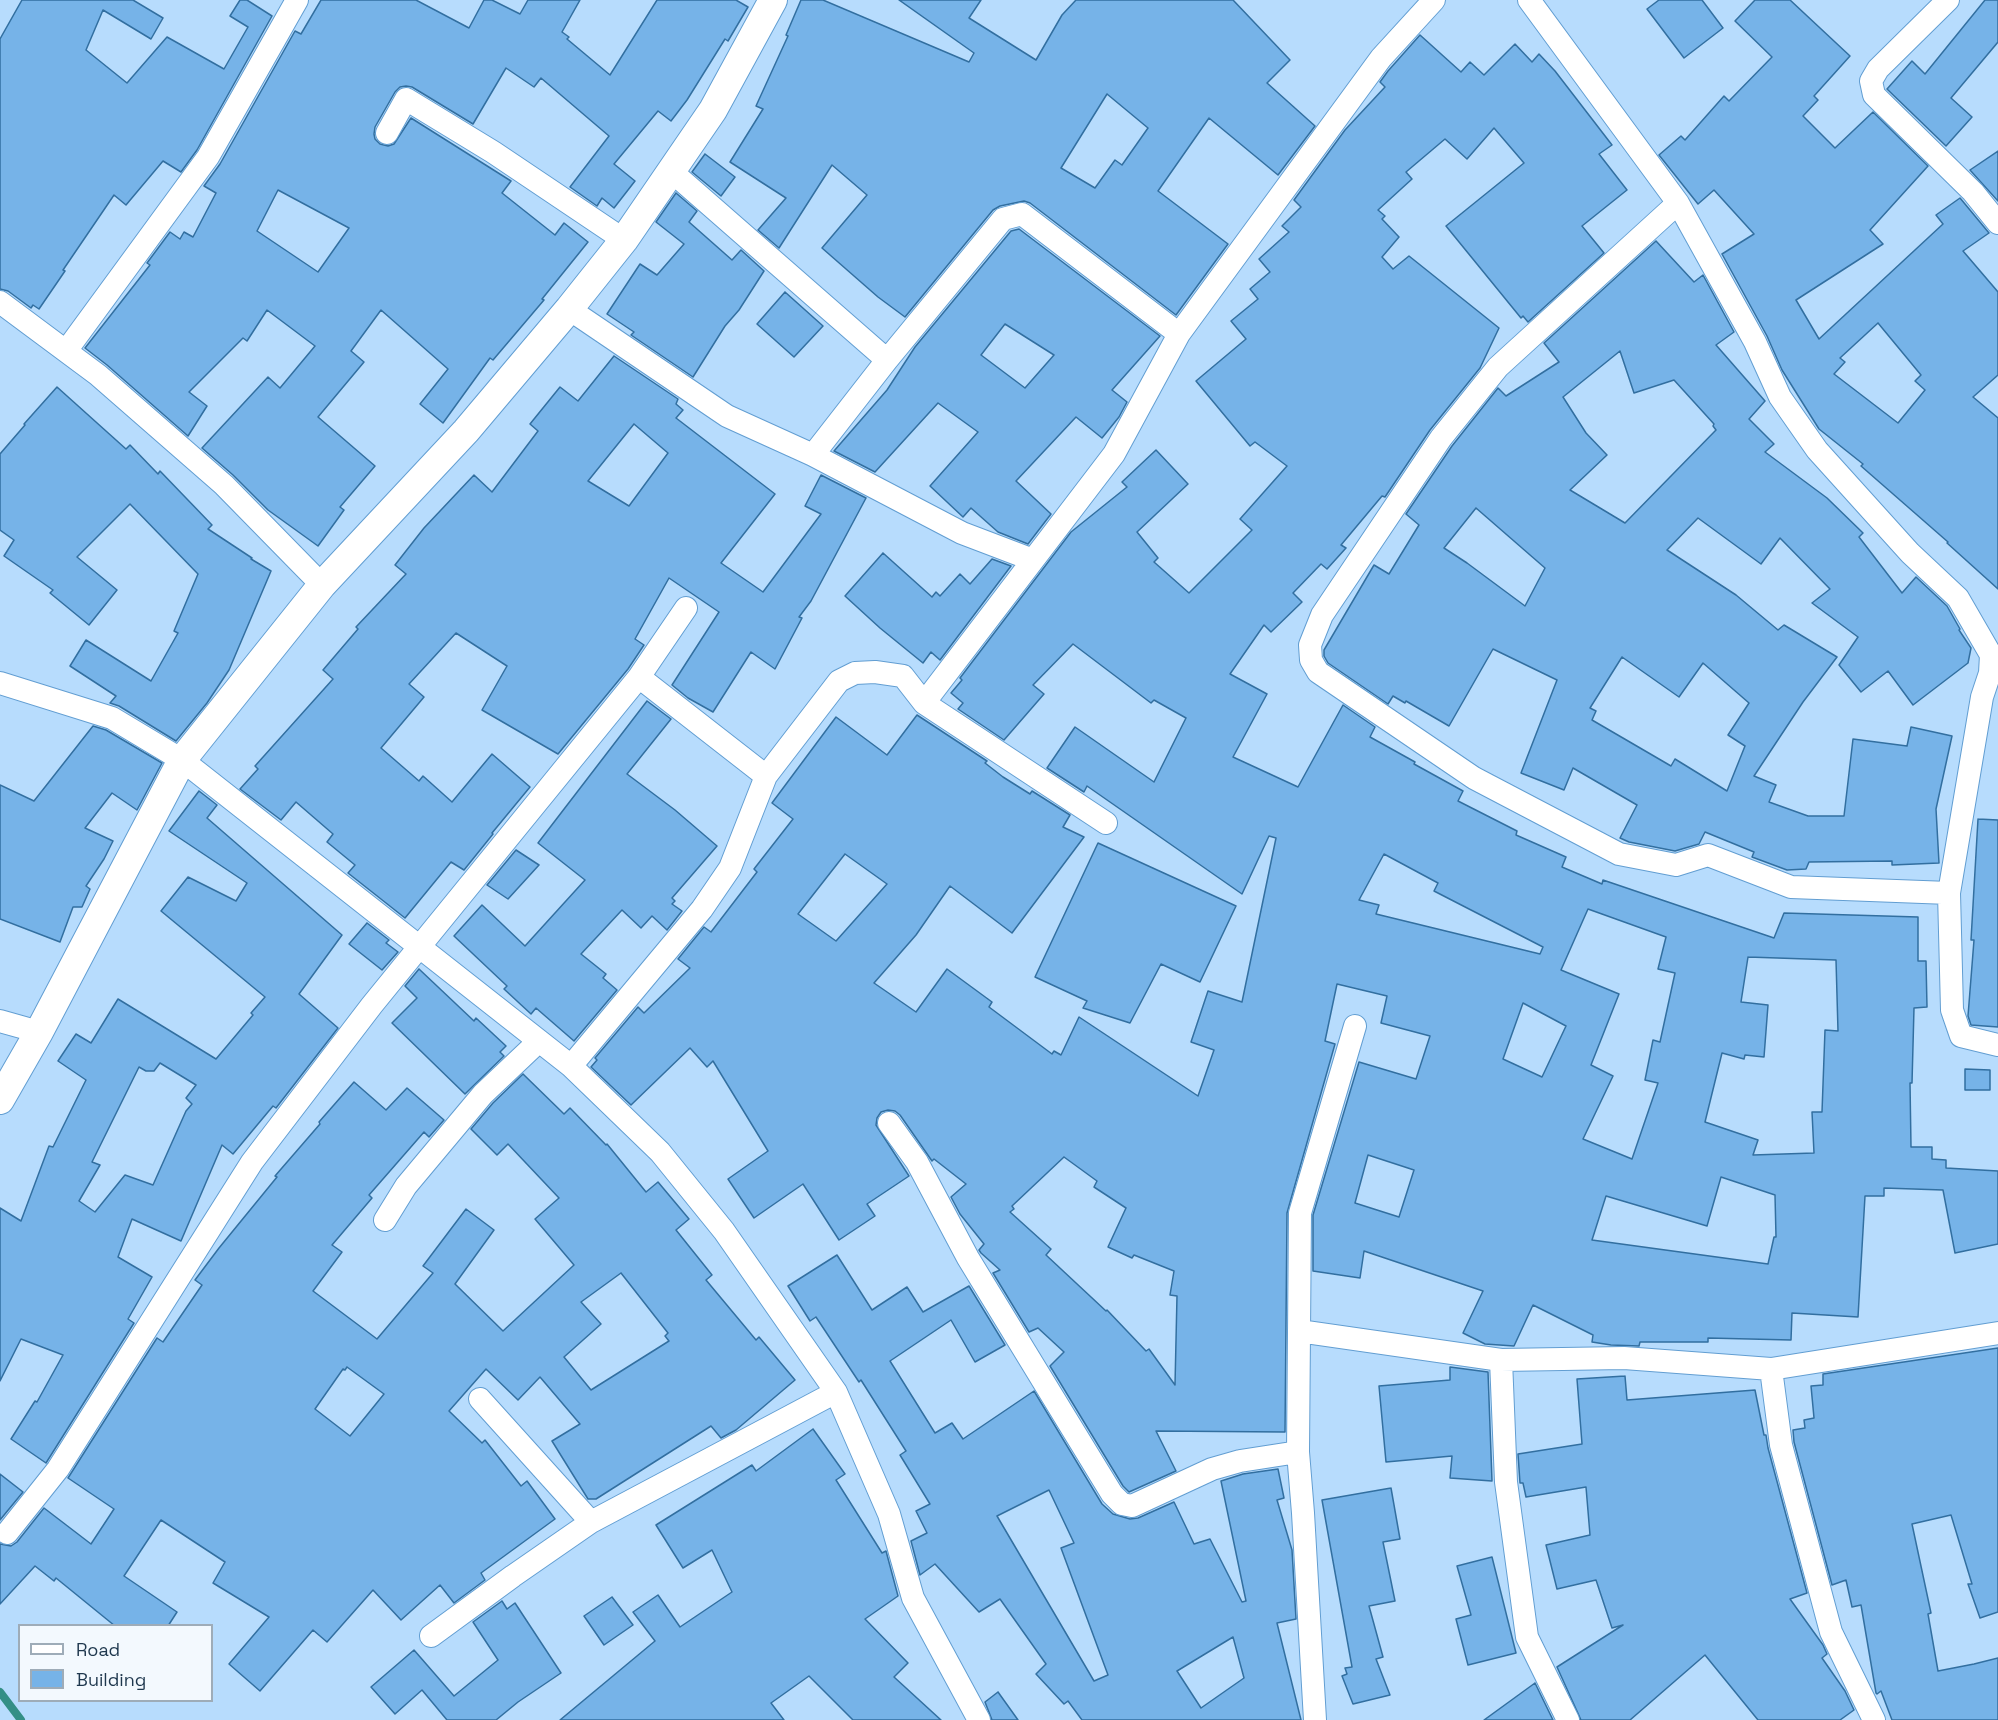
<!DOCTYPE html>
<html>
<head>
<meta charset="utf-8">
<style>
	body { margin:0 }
	#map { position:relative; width:1998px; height:1720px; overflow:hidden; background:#b7dcfd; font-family:"Space Grotesk",sans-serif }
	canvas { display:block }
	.legend { position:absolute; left:18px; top:1624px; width:195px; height:78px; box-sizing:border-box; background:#f3f9fe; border:2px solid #9eacb8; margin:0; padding:8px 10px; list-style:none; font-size:18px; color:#1f384e }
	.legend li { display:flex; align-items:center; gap:12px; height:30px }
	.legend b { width:30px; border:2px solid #9eacb8 }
</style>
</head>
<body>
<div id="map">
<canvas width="1998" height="1720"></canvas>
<ul class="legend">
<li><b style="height:8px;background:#fff"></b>Road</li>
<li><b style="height:16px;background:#76b3e8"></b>Building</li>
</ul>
</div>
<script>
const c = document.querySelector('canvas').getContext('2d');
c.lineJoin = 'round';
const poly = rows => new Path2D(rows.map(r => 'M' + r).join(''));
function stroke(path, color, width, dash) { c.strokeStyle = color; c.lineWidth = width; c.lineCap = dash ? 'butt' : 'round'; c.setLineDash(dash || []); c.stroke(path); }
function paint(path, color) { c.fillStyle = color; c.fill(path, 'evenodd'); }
stroke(poly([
	[0,1692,21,1720]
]), '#338f86', 8);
const building = poly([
	[22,0,133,0,163,18,151,39,103,10,86,50,127,83,167,37,224,69,248,27,230,16,240,0,247,0,272,16,197,150,181,172,163,161,126,205,114,195,63,270,65,271,39,309,33,305,31,308,8,291,0,289,0,39,22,0],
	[321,0,416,0,469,28,484,0,492,0,520,14,528,0,580,0,562,32,569,37,567,39,610,75,657,0,736,0,748,7,728,41,725,39,687,100,671,121,658,111,614,164,635,181,614,208,602,198,597,206,570,187,609,136,541,78,534,87,506,68,473,124,412,87,406,86,400,87,395,92,375,127,374,134,375,139,380,144,388,146,394,144,411,118,511,181,502,193,555,235,564,223,588,242,542,299,544,300,493,360,490,358,443,423,420,404,448,369,381,310,351,351,364,362,318,417,375,466,340,507,344,510,318,546,268,510,233,475,202,448,268,377,280,388,315,346,267,310,247,341,243,338,189,392,207,406,188,436,107,365,85,348,150,265,147,263,170,232,180,239,184,232,193,237,216,193,204,186,220,164,295,31,301,34,321,0],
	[278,190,349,228,318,272,257,231,278,190],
	[801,0,823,0,969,62,974,53,899,0,981,0,969,18,1036,60,1062,15,1076,0,1233,0,1290,60,1267,83,1315,126,1278,175,1209,118,1158,191,1228,244,1176,315,1030,203,1024,201,1000,206,993,210,905,317,878,297,822,248,867,195,832,165,779,248,758,230,786,198,730,162,763,109,756,106,788,36,786,35,801,0],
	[1107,94,1148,128,1122,165,1115,160,1095,188,1061,168,1107,94],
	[1659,0,1702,0,1723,28,1684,58,1647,9,1659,0],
	[1755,0,1790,0,1850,56,1814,96,1818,100,1803,116,1835,148,1873,112,1928,166,1870,230,1883,244,1796,300,1819,339,1943,224,1936,215,1960,198,1989,233,1963,251,1998,292,1998,375,1973,397,1998,418,1998,589,1947,543,1948,542,1861,466,1863,464,1819,429,1782,370,1767,336,1722,254,1754,234,1714,190,1698,204,1659,155,1681,136,1685,140,1724,96,1729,101,1772,57,1735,21,1755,0],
	[1878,323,1921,375,1915,381,1925,390,1898,423,1834,374,1845,362,1840,358,1878,323],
	[1985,0,1998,0,1998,42,1951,98,1972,117,1946,146,1887,89,1912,61,1925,74,1985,0],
	[1420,35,1461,72,1470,62,1484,75,1515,44,1532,62,1539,54,1555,71,1612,145,1599,154,1627,190,1582,226,1604,253,1528,322,1523,316,1521,318,1446,226,1524,163,1494,128,1467,159,1445,139,1406,172,1412,179,1378,210,1385,216,1382,219,1399,237,1382,257,1393,269,1409,256,1499,328,1480,368,1430,430,1385,497,1382,496,1341,545,1346,548,1327,569,1321,564,1293,593,1302,602,1271,632,1264,625,1230,674,1267,694,1233,757,1298,787,1343,705,1375,727,1370,737,1415,762,1414,764,1463,791,1458,801,1517,831,1516,835,1566,857,1562,867,1602,884,1603,880,1774,938,1784,913,1918,917,1918,961,1926,961,1927,1007,1914,1008,1912,1083,1910,1083,1911,1147,1932,1147,1932,1159,1946,1160,1946,1168,1998,1171,1998,1244,1955,1253,1943,1190,1884,1188,1884,1196,1865,1196,1858,1317,1792,1313,1791,1340,1708,1338,1708,1342,1640,1342,1639,1346,1611,1345,1592,1342,1593,1335,1533,1305,1514,1346,1485,1344,1463,1333,1483,1291,1364,1251,1360,1278,1313,1271,1313,1215,1359,1062,1416,1079,1430,1036,1381,1023,1387,996,1337,984,1325,1041,1335,1044,1287,1213,1285,1432,1156,1431,1176,1471,1129,1492,1123,1486,1050,1366,1064,1352,1038,1328,1029,1332,993,1273,1000,1270,981,1253,979,1250,984,1244,960,1214,951,1197,966,1184,934,1159,932,1161,900,1115,895,1111,888,1110,881,1112,877,1118,876,1125,909,1176,867,1204,875,1216,839,1240,803,1184,754,1218,728,1179,768,1151,713,1061,707,1067,690,1048,631,1105,591,1067,597,1060,595,1058,638,1007,644,1013,690,968,678,959,704,927,711,932,757,872,754,869,793,819,772,803,836,717,887,755,917,715,987,761,985,763,1003,777,1030,794,1032,791,1070,815,1063,827,1084,837,1012,933,950,886,916,935,874,983,916,1012,947,969,992,1002,989,1007,1052,1054,1054,1051,1061,1055,1079,1017,1198,1096,1214,1050,1191,1042,1208,991,1242,1002,1276,838,1269,836,1242,894,1087,786,1084,792,1047,768,1075,727,1154,782,1186,718,1154,700,1151,703,1073,644,1033,685,1044,694,1004,740,958,709,963,703,951,693,962,680,960,678,1071,532,1127,487,1122,482,1156,450,1188,484,1137,532,1158,558,1154,562,1189,593,1252,530,1240,519,1287,466,1255,442,1250,446,1196,381,1246,339,1231,321,1258,299,1250,289,1270,272,1259,259,1289,232,1282,226,1301,207,1294,200,1345,130,1385,87,1380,82,1388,71,1420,35],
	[845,854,887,884,836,941,798,914,845,854],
	[1384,854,1438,883,1434,891,1543,947,1540,954,1376,914,1379,905,1359,900,1384,854],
	[1588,909,1666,937,1658,969,1675,973,1660,1042,1653,1040,1645,1080,1658,1083,1632,1159,1583,1139,1613,1076,1591,1065,1619,994,1561,970,1588,909],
	[1748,957,1836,960,1838,1031,1825,1030,1822,1112,1812,1112,1814,1153,1753,1155,1758,1140,1705,1122,1722,1053,1744,1059,1745,1055,1764,1057,1768,1005,1741,1002,1748,957],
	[1523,1003,1566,1026,1542,1077,1503,1059,1523,1003],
	[1368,1155,1414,1170,1399,1217,1355,1203,1368,1155],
	[1064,1157,1097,1181,1094,1187,1126,1208,1108,1247,1132,1258,1134,1255,1174,1271,1170,1295,1177,1296,1175,1385,1149,1349,1146,1351,1107,1310,1106,1311,1046,1255,1051,1249,1010,1212,1014,1209,1012,1206,1064,1157],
	[1721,1177,1775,1195,1776,1237,1774,1237,1768,1264,1592,1240,1606,1196,1707,1226,1721,1177],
	[1998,151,1998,201,1970,170,1998,151],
	[705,154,735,177,721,196,692,172,705,154],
	[676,193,697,211,689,222,732,260,741,250,764,271,739,310,725,326,693,377,631,335,634,332,607,314,640,264,657,275,684,244,656,222,676,193],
	[1019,229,1160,336,1112,390,1127,402,1119,417,1102,438,1076,417,1016,481,1051,514,1028,544,998,532,971,508,963,517,930,486,978,432,938,403,875,472,834,451,887,390,915,347,1011,231,1019,229],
	[1005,324,1054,355,1025,388,981,355,1005,324],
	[1656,241,1694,282,1703,275,1734,332,1716,345,1765,401,1749,419,1774,444,1765,452,1827,498,1863,533,1859,537,1902,593,1916,577,1947,606,1960,629,1959,630,1971,648,1968,663,1913,705,1888,671,1861,692,1839,665,1858,637,1812,603,1830,589,1780,538,1761,564,1698,518,1667,550,1736,595,1778,630,1784,625,1837,657,1803,702,1754,776,1776,785,1769,802,1808,816,1844,816,1853,739,1907,746,1911,727,1952,736,1936,809,1939,863,1892,865,1892,861,1809,862,1806,869,1787,870,1752,857,1754,852,1705,832,1699,844,1675,851,1629,842,1620,838,1637,805,1573,768,1564,790,1521,773,1557,680,1493,649,1449,726,1406,701,1405,703,1393,696,1388,704,1328,663,1324,656,1324,650,1374,565,1389,574,1419,525,1406,514,1452,446,1498,388,1506,396,1559,362,1544,343,1656,241],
	[1620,351,1634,393,1674,380,1714,424,1713,426,1716,430,1625,523,1570,490,1607,455,1586,433,1563,397,1620,351],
	[1476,508,1545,568,1525,606,1467,563,1444,548,1476,508],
	[1622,657,1679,697,1703,663,1749,703,1728,735,1745,746,1727,791,1675,759,1671,766,1592,720,1596,711,1590,708,1622,657],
	[785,292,823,326,794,357,757,324,785,292],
	[614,356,678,399,676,404,683,410,676,418,775,494,721,563,763,592,821,514,805,506,821,475,866,498,811,601,799,617,802,618,775,669,751,652,713,712,688,698,672,685,719,612,669,578,635,639,644,645,628,669,558,754,482,710,507,666,456,633,409,684,424,697,381,748,419,781,423,776,452,802,492,754,530,787,492,833,493,834,464,870,451,862,405,918,348,873,355,865,327,842,333,834,296,802,281,820,240,789,258,769,255,766,333,679,323,670,358,629,356,627,406,574,395,565,424,528,474,475,492,492,538,431,530,424,560,387,578,401,614,356],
	[634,424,668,453,629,506,588,481,634,424],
	[57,387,126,449,130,445,158,474,160,471,212,525,208,529,252,558,251,559,271,571,229,670,207,703,176,741,119,706,110,703,116,696,70,666,86,640,151,681,178,633,174,631,198,574,130,504,77,557,117,590,89,625,50,593,53,590,4,556,14,540,0,530,0,454,25,425,24,424,57,387],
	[883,553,932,597,936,592,940,596,960,574,970,584,992,559,1011,566,940,660,931,652,923,663,880,628,845,596,883,553],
	[647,701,671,719,627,774,675,810,717,846,672,898,675,901,672,904,682,911,667,930,652,916,641,928,622,910,581,954,606,974,603,978,617,990,574,1041,536,1008,531,1014,504,989,507,986,454,936,482,905,525,946,585,880,538,843,647,701],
	[93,726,106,730,162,763,137,810,112,793,85,828,113,841,104,859,86,886,90,889,82,907,73,907,60,942,0,919,0,785,34,801,93,726],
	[199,791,217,805,207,818,342,935,299,994,338,1028,276,1108,273,1106,233,1154,222,1145,181,1241,132,1219,118,1257,152,1277,128,1319,134,1323,46,1463,11,1439,35,1401,37,1402,63,1355,21,1339,0,1381,0,1208,21,1221,49,1146,53,1147,86,1080,58,1061,76,1034,91,1043,118,999,216,1059,253,1015,251,1013,265,997,161,911,188,877,236,901,247,883,169,831,199,791],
	[160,1063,196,1085,186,1098,192,1104,186,1111,153,1185,125,1175,95,1212,79,1201,100,1165,92,1162,139,1067,146,1071,154,1071,160,1063],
	[1978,819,1998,820,1998,1027,1971,1025,1968,1016,1974,940,1971,940,1978,819],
	[1098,843,1236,906,1200,982,1161,964,1130,1023,1083,1008,1087,1001,1035,977,1098,843],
	[516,850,539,865,508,899,487,885,516,850],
	[367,923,389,940,386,943,398,952,382,970,349,944,367,923],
	[419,969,474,1021,476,1018,506,1046,500,1052,504,1056,465,1094,392,1023,417,998,405,986,419,969],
	[1965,1069,1990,1070,1990,1090,1965,1090,1965,1069],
	[523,1074,564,1114,570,1108,606,1145,607,1144,646,1192,658,1182,689,1219,676,1230,712,1275,706,1280,756,1340,759,1337,795,1380,736,1430,721,1438,711,1426,596,1499,588,1499,552,1441,580,1424,540,1377,518,1400,486,1369,449,1411,482,1443,485,1440,521,1486,527,1481,555,1519,481,1573,485,1580,454,1603,440,1585,401,1620,373,1590,327,1642,313,1630,260,1691,229,1664,269,1617,213,1583,225,1562,161,1520,124,1576,177,1612,168,1626,115,1626,56,1578,54,1581,35,1566,0,1604,0,1544,11,1546,17,1542,44,1508,91,1544,114,1509,68,1478,157,1338,163,1342,202,1285,195,1280,219,1248,277,1177,275,1176,320,1124,319,1122,354,1082,386,1110,407,1088,444,1120,429,1137,424,1132,369,1195,372,1198,332,1245,342,1252,313,1291,377,1339,433,1273,423,1266,466,1209,494,1230,455,1284,503,1331,574,1265,535,1219,559,1198,508,1144,497,1155,471,1129,493,1103,523,1074],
	[621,1273,668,1333,665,1336,669,1341,591,1390,564,1357,601,1324,581,1302,621,1273],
	[347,1367,384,1394,350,1436,315,1409,343,1369,345,1370,347,1367],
	[837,1255,872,1310,907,1287,923,1312,969,1286,1005,1345,975,1362,951,1320,890,1361,935,1433,952,1423,963,1439,1034,1391,1102,1504,1113,1514,1130,1519,1138,1518,1174,1502,1194,1544,1210,1539,1242,1602,1246,1601,1221,1481,1243,1474,1278,1469,1284,1498,1277,1500,1292,1550,1296,1619,1277,1623,1301,1720,1082,1720,1068,1701,1064,1704,1036,1674,1046,1664,1000,1599,979,1612,935,1564,920,1575,911,1541,927,1533,916,1511,930,1504,900,1455,906,1451,861,1380,859,1382,816,1317,810,1321,788,1286,837,1255],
	[1049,1490,1074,1543,1061,1548,1108,1675,1094,1681,997,1516,1049,1490],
	[1233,1637,1244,1678,1201,1708,1177,1671,1233,1637],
	[1998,1348,1998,1612,1980,1618,1968,1584,1972,1584,1951,1515,1912,1524,1931,1613,1928,1614,1938,1671,1974,1664,1998,1658,1998,1720,1892,1720,1881,1691,1877,1694,1876,1693,1861,1605,1852,1607,1846,1580,1832,1585,1794,1442,1793,1430,1805,1428,1804,1420,1814,1418,1811,1386,1823,1385,1823,1374,1998,1348],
	[1450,1367,1488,1372,1492,1481,1450,1478,1452,1456,1386,1462,1379,1386,1450,1380,1450,1367],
	[1625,1376,1627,1400,1755,1390,1764,1435,1766,1435,1768,1448,1807,1593,1790,1599,1823,1645,1827,1654,1822,1658,1845,1691,1854,1710,1840,1720,1758,1720,1705,1655,1630,1720,1581,1720,1557,1667,1623,1625,1612,1628,1596,1580,1557,1589,1546,1545,1590,1535,1586,1487,1526,1497,1523,1483,1520,1483,1518,1454,1582,1444,1577,1379,1625,1376],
	[813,1429,845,1474,836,1480,882,1553,886,1551,898,1596,865,1619,908,1663,894,1677,941,1720,853,1720,809,1676,771,1703,784,1720,560,1720,655,1641,633,1612,658,1595,680,1627,732,1592,712,1550,683,1568,656,1525,752,1465,756,1471,813,1429],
	[0,1474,23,1492,0,1520,0,1474],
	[1391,1488,1400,1539,1383,1542,1395,1601,1369,1606,1383,1657,1376,1659,1390,1695,1353,1704,1342,1676,1347,1674,1345,1668,1352,1667,1322,1500,1391,1488],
	[1492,1557,1516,1653,1468,1665,1456,1619,1471,1615,1457,1566,1492,1557],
	[612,1597,633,1625,604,1645,584,1616,612,1597],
	[502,1601,507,1609,515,1603,561,1673,518,1702,496,1720,447,1720,422,1690,395,1714,371,1687,414,1650,454,1696,498,1660,473,1622,502,1601],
	[1535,1683,1553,1720,1484,1720,1535,1683],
	[998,1692,1018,1720,992,1720,985,1702,998,1692]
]);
paint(building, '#76b3e8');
stroke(building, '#326fa0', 1.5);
const minor = poly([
	[1529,0,1678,203,1755,342,1780,397,1817,450,1910,553,1958,598,1991,655,1990,673,1982,697,1949,893,1952,1010,1961,1036,1998,1045],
	[1948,0,1878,69,1871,81,1874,95,1973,192,1998,223],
	[387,133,406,99,493,152,624,240],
	[671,171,887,360],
	[1678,203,1498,367,1441,438,1322,615,1310,645,1311,660,1318,672,1474,778,1619,854,1676,865,1708,855,1791,887,1949,893],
	[0,302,98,375,224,485,322,585],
	[569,309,727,416,813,455,962,533,1033,560],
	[66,351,208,157,297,0],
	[813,455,887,360,1003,219,1022,214,1179,334],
	[639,677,766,776],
	[0,683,112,718,182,760,571,1066,660,1152,724,1231,836,1392,889,1514,913,1598,979,1720],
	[924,703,1114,454,1179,334,1381,58,1434,0],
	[0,1021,39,1032],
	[571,1066,702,909,730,868,766,776,839,681,855,673,875,672,903,676,924,703,1106,823],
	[889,1123,917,1162,968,1258,1112,1494,1122,1504,1132,1506,1212,1469,1240,1461,1298,1452],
	[385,1220,406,1186,483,1094,539,1041],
	[1299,1331,1501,1360,1624,1358,1771,1369,1998,1333],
	[1501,1360,1506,1482,1527,1637,1568,1720],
	[1771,1369,1781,1445,1831,1632,1874,1720],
	[480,1399,591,1522],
	[7,1533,58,1469,252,1162,372,1005,639,677,686,608],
	[431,1636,513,1576,591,1522,836,1392],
	[1315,1720,1303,1513,1298,1452,1300,1213,1355,1026]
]);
const tertiary = poly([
	[0,1100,39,1032,182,760,322,585,466,431,569,309,624,240,713,110,773,0]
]);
stroke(minor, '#629ed2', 24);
stroke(tertiary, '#629ed2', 30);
stroke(minor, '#fff', 22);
stroke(tertiary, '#fff', 28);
</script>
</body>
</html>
